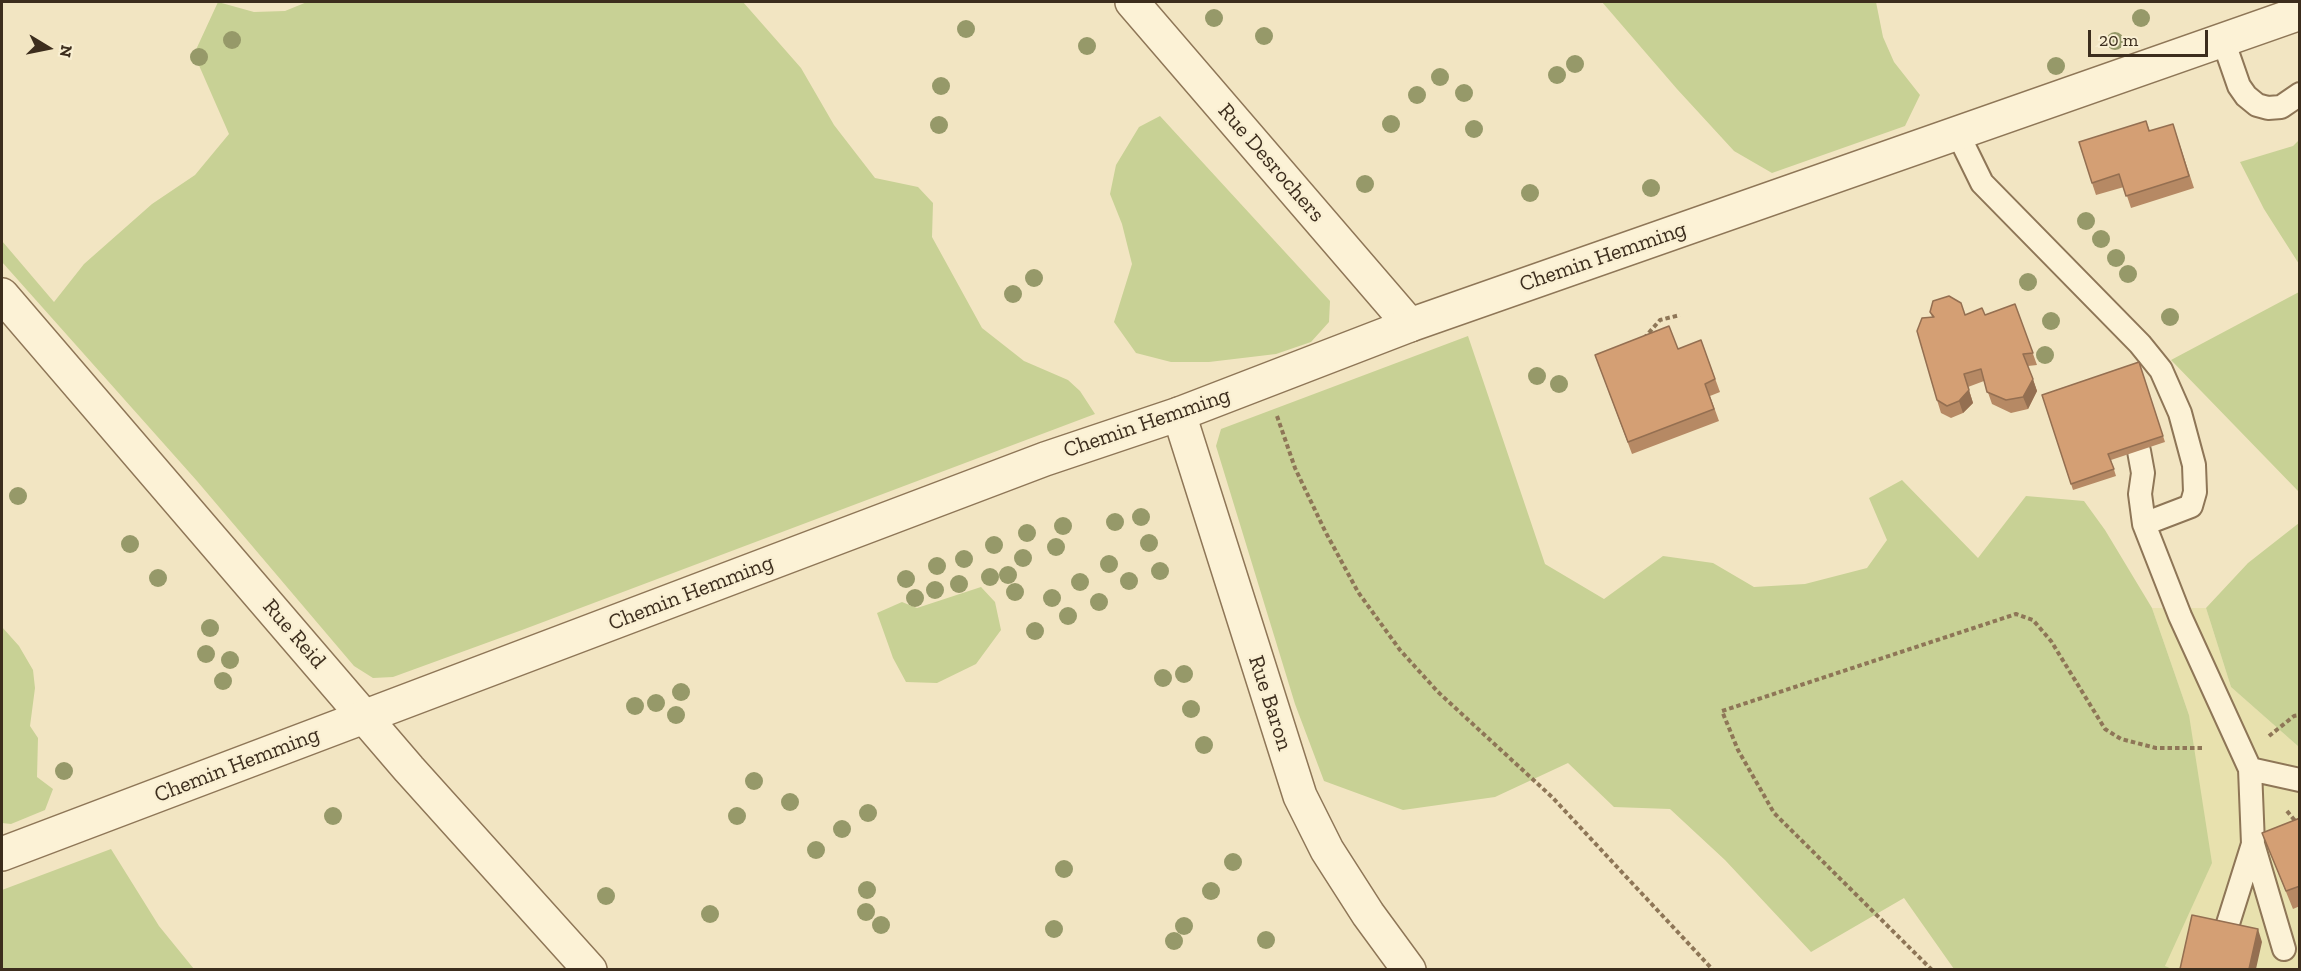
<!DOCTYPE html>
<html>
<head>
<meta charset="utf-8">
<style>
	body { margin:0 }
	#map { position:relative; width:2301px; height:971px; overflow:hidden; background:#f2e5c2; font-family:"Zilla Slab",serif }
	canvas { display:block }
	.frame { position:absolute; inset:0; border:3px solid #3c2d1d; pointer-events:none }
	.north { position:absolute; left:18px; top:18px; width:60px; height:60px; -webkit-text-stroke:4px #f9efd2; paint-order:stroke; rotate:100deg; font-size:16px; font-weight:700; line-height:24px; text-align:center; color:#3c2d1d }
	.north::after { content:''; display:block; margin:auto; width:21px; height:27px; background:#3c2d1d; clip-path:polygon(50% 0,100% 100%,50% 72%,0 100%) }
	.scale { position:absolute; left:2088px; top:30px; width:120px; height:27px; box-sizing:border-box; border:3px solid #3c2d1d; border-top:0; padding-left:8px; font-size:18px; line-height:21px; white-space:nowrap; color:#3c2d1d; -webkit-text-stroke:4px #f9efd2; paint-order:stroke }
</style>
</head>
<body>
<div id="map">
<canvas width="2301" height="971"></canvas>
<div class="frame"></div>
<div class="north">N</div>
<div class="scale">20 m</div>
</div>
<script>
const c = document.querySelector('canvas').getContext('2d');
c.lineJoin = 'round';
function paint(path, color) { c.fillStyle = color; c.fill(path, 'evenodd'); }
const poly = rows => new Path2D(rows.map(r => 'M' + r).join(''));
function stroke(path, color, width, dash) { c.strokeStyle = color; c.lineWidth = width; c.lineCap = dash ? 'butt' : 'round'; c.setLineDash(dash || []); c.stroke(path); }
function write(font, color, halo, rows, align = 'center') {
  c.font = font + ' "Zilla Slab",serif'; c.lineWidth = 4.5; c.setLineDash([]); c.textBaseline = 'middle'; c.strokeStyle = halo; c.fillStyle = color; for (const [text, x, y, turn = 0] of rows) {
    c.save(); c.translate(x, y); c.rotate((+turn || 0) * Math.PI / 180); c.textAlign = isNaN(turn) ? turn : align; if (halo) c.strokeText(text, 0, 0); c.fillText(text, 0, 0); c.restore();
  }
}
paint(poly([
	[2152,608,2206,608,2231,687,2299,747,2299,969,2165,969,2189,715]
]), '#e8e1ae');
paint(poly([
	[218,2,254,12,285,11,307,2,743,2,801,68,834,125,875,178,918,187,933,203,932,237,982,328,1024,361,1068,380,1080,391,1095,414,522,630,393,677,373,678,354,666,197,481,2,262,2,241,54,302,84,264,152,204,195,175,229,134,194,54],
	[1602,2,1876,2,1883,37,1894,62,1920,95,1905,126,1772,173,1734,151,1677,89],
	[1160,116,1330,301,1329,322,1311,342,1276,354,1209,362,1171,362,1136,353,1114,322,1132,264,1122,224,1110,194,1116,165,1139,127],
	[2299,140,2299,264,2264,209,2240,162,2293,146],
	[2299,292,2299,492,2171,360],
	[1468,336,1545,564,1604,599,1663,556,1713,563,1754,587,1805,584,1867,568,1887,540,1869,498,1902,480,1978,558,2026,496,2084,501,2105,530,2152,608,2189,715,2212,863,2165,966,2172,969,1954,969,1904,898,1811,952,1725,860,1670,809,1614,807,1568,763,1495,797,1403,810,1324,781,1295,704,1216,446,1221,429],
	[2299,523,2299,747,2231,687,2206,608,2248,563],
	[981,587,995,602,1001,630,976,664,937,683,906,682,893,658,877,613,902,602,917,608],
	[2,627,19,646,33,670,35,688,30,726,38,738,37,777,53,789,45,810,11,824,2,823],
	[111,849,159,926,194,969,2,969,2,890]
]), '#c8d195');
const service = poly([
	[2223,40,2239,86,2246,96,2257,105,2268,108,2281,107,2300,94],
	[1957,132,1982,183,2140,344,2161,370,2180,413,2194,465,2195,492,2191,506,2144,524,2180,616,2250,769,2253,844,2284,949],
	[2139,451,2143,473,2140,494,2144,524],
	[2250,769,2300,780],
	[2225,933,2253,844]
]);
const minor = poly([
	[1132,2,1410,325],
	[2,295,409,769,590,970],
	[1179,414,1300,796,1327,850,1368,914,1409,970]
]);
const tertiary = poly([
	[2,854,1045,459,1179,414,1410,325,2300,13]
]);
stroke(service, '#8e7657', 26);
stroke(minor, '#8e7657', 36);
stroke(tertiary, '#8e7657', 36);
stroke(poly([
	[1647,339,1646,336,1660,320,1680,315],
	[1277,416,1295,468,1325,531,1358,592,1400,650,1438,692,1552,797,1713,970],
	[2269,736,2294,716,2300,715],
	[2287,811,2300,827],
	[1932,970,1774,813,1738,750,1722,711,2016,614,2033,620,2051,641,2105,729,2121,739,2156,748,2204,748]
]), '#8e7657', 4, [4.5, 3]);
stroke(service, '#fcf2d6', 22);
stroke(minor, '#fcf2d6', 33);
stroke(tertiary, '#fcf2d6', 33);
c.fillStyle = '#969969';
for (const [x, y] of [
	[1214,18],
	[2141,18],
	[966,29],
	[1264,36],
	[232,40],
	[2115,41],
	[1087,46],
	[199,57],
	[1575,64],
	[2056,66],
	[1557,75],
	[1440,77],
	[941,86],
	[1464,93],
	[1417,95],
	[1391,124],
	[939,125],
	[1474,129],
	[1365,184],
	[1651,188],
	[1530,193],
	[2086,221],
	[2101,239],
	[2116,258],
	[2128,274],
	[1034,278],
	[2028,282],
	[1013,294],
	[2170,317],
	[2051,321],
	[2045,355],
	[1537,376],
	[1559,384],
	[18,496],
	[1141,517],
	[1115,522],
	[1063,526],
	[1027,533],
	[1149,543],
	[130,544],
	[994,545],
	[1056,547],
	[1023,558],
	[964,559],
	[1109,564],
	[937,566],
	[1160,571],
	[1008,575],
	[990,577],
	[158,578],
	[906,579],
	[1129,581],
	[1080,582],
	[959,584],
	[935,590],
	[1015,592],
	[915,598],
	[1052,598],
	[1099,602],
	[1068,616],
	[210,628],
	[1035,631],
	[206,654],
	[230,660],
	[1184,674],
	[1163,678],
	[223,681],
	[681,692],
	[656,703],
	[635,706],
	[1191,709],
	[676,715],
	[1204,745],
	[64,771],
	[754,781],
	[790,802],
	[868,813],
	[333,816],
	[737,816],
	[842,829],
	[816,850],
	[1233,862],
	[1064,869],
	[867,890],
	[1211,891],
	[606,896],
	[866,912],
	[710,914],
	[881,925],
	[1184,926],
	[1054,929],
	[1266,940],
	[1174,941]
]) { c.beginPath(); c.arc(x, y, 9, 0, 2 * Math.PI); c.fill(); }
paint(poly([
	[2146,121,2150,131,2173,124,2194,188,2131,208,2124,187,2096,195,2092,183],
	[2015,304,2037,365,2028,366,2037,391,2028,409,2011,413,1992,404,1984,381,1968,387,1973,403,1963,413,1951,418,1941,413,1937,400,1932,317,1930,312,1985,315],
	[1701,340,1720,392,1710,396,1719,421,1632,454,1595,355,1678,349],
	[2139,362,2165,442,2111,460,2116,476,2073,490,2042,395],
	[2300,818,2300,906,2293,909,2262,833]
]), '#b68964');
paint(poly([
	[1964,374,1973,403,1963,413,1959,401],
	[2033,379,2037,391,2028,409,2023,397],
	[2258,929,2262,942,2256,969,2249,969]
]), '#946f51');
const building = poly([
	[2146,121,2149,131,2173,124,2189,176,2126,196,2119,174,2092,183,2079,142,2146,121],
	[1949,296,1961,303,1965,315,1982,308,1985,315,2015,304,2033,353,2023,354,2033,379,2023,397,2006,400,1987,392,1981,369,1964,374,1969,390,1959,401,1947,406,1937,400,1917,331,1922,318,1934,317,1930,312,1933,301,1949,296],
	[1669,326,1678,349,1701,340,1715,379,1705,384,1714,409,1628,442,1595,355,1669,326],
	[2139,362,2163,436,2108,454,2114,469,2071,484,2042,395,2139,362],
	[2300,818,2300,886,2286,891,2262,833,2300,818],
	[2192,915,2258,929,2249,969,2180,969,2192,915]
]);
paint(building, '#d49f74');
stroke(building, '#946f51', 1.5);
write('22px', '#3c2d1d', '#f9efd2', [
	["Rue Desrochers",1271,163,49],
	["Chemin Hemming",1603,257,-19],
	["Chemin Hemming",1147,423,-19],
	["Chemin Hemming",691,593,-21],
	["Rue Reid",294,634,49],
	["Rue Baron",1270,703,72],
	["Chemin Hemming",237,765,-21]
]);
</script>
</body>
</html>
